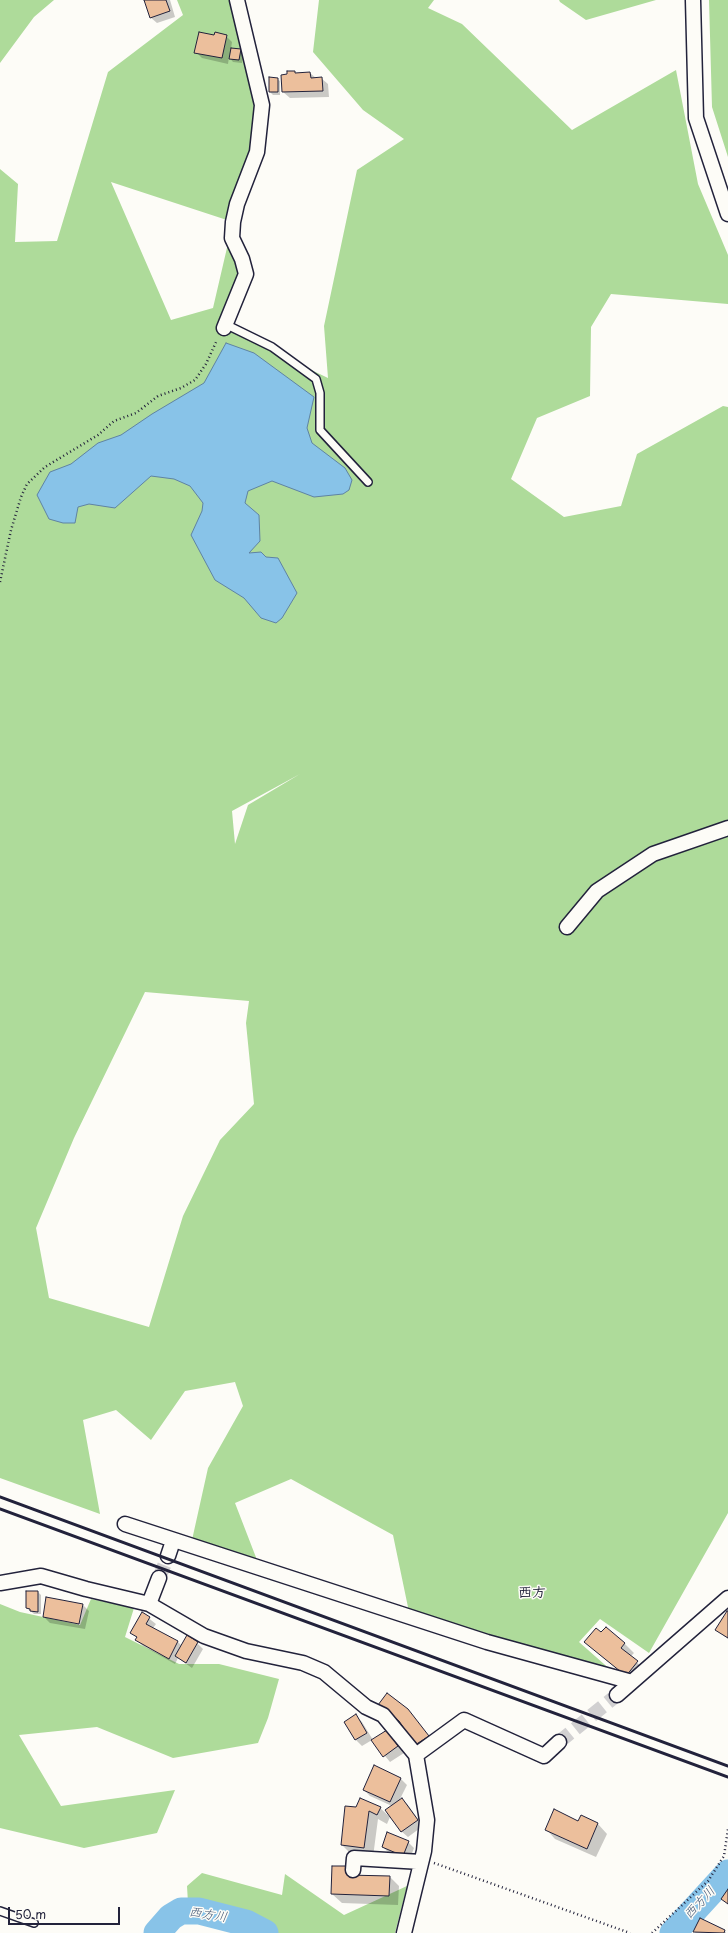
<!DOCTYPE html>
<html>
<head>
<meta charset="utf-8">
<style>
	body { margin:0 }
	#map { position:relative; width:728px; height:1933px; overflow:hidden; background:#fdfcf7; font-family:"Playpen Sans",sans-serif }
	canvas { display:block }
	.scale { position:absolute; left:8px; top:1907px; width:112px; height:18px; box-sizing:border-box; border:2px solid #22223b; border-top:0; padding-left:5px; font-size:12px; line-height:14px; white-space:nowrap; color:#22223b; -webkit-text-stroke:3px #fdfcf7; paint-order:stroke }
</style>
</head>
<body>
<div id="map">
<canvas width="728" height="1933"></canvas>
<div class="scale">50 m</div>
</div>
<script>
const c = document.querySelector('canvas').getContext('2d');
c.lineJoin = 'round';
function paint(path, color) { c.fillStyle = color; c.fill(path, 'evenodd'); }
const poly = rows => new Path2D(rows.map(r => 'M' + r).join(''));
function stroke(path, color, width, dash) { c.strokeStyle = color; c.lineWidth = width; c.lineCap = dash ? 'butt' : 'round'; c.setLineDash(dash || []); c.stroke(path); }
function write(font, color, halo, rows, align = 'center') {
  c.font = font + ' "Playpen Sans","Klee One",sans-serif'; c.lineWidth = 3; c.setLineDash([]); c.textBaseline = 'middle'; c.strokeStyle = halo; c.fillStyle = color; for (const [text, x, y, turn = 0] of rows) {
    c.save(); c.translate(x, y); c.rotate((+turn || 0) * Math.PI / 180); c.textAlign = isNaN(turn) ? turn : align; if (halo) c.strokeText(text, 0, 0); c.fillText(text, 0, 0); c.restore();
  }
}
paint(poly([
	[0,0,54,0,34,17,0,63],
	[177,0,243,0,262,105,233,222,246,270,224,328,328,378,324,326,357,170,404,139,363,110,313,52,319,0,434,0,428,8,462,24,572,130,676,70,698,184,728,255,728,304,611,294,591,327,590,396,537,418,511,479,564,517,621,506,637,454,723,406,728,407,728,1513,649,1653,600,1619,579,1642,621,1679,409,1612,393,1535,291,1479,235,1503,257,1560,192,1540,208,1468,243,1406,235,1382,185,1391,151,1440,116,1410,83,1420,100,1514,0,1478,0,169,18,184,15,242,57,241,108,72,183,15],
	[111,182,233,222,213,308,171,320],
	[300,774,248,805,235,844,232,811],
	[145,992,249,1001,246,1023,254,1104,220,1140,183,1216,149,1327,49,1298,36,1228,74,1138],
	[559,0,656,0,586,20,560,2],
	[709,0,728,0,728,157,712,107],
	[91,1599,134,1608,125,1637,179,1664,219,1664,279,1679,268,1718,258,1743,173,1758,97,1727,19,1735,61,1806,175,1790,157,1833,84,1848,0,1828,0,1604,20,1612,80,1625],
	[202,1873,282,1895,285,1874,344,1915,407,1886,395,1933,274,1933,247,1918,188,1903,187,1886]
]), '#aedb9a');
const water = poly([
	[226,343,254,353,314,397,307,428,312,443,345,468,352,480,349,490,343,494,314,497,272,481,248,491,245,503,259,515,260,541,249,553,261,552,266,557,278,558,297,593,282,618,276,623,261,618,244,598,215,580,191,535,202,511,203,503,190,486,174,479,151,476,115,508,89,504,78,507,75,523,63,523,49,519,37,495,50,472,71,464,98,443,121,435,152,414,204,383,226,343]
]);
paint(water, '#88c3e8');
stroke(water, '#5f83a3', 1);
paint(poly([
	[145,0,170,0,175,17,157,23,150,17],
	[214,36,226,36,232,42,231,49,240,50,243,53,242,63,233,62,229,57,228,64,202,58,196,52],
	[294,72,296,74,310,73,316,78,321,78,328,84,329,97,290,98,283,92,288,75],
	[277,79,280,81,280,95,273,95,270,92],
	[27,1592,38,1592,41,1595,41,1614,34,1614,27,1608],
	[83,1605,89,1611,85,1629,50,1623,44,1617],
	[142,1613,156,1624,153,1628,178,1642,182,1646,197,1643,203,1649,192,1668,178,1658,175,1664,143,1646,136,1640,137,1638,131,1632],
	[728,1613,728,1639,716,1630],
	[602,1634,624,1643,634,1653,630,1657,647,1671,636,1685,585,1642],
	[407,1709,434,1743,422,1750,415,1744,402,1723,386,1711],
	[356,1716,362,1722,373,1740,386,1731,404,1753,390,1762,372,1740,362,1746,356,1740,345,1722],
	[375,1766,401,1779,407,1785,399,1801,402,1799,408,1805,423,1826,408,1837,401,1831,392,1806,370,1796,364,1790],
	[346,1807,380,1808,390,1817,387,1824,378,1819,373,1857,351,1854,342,1845],
	[581,1817,598,1824,607,1834,596,1857,555,1839,546,1829,579,1822],
	[408,1842,414,1848,409,1861,389,1853,383,1847],
	[333,1867,355,1876,390,1877,399,1886,398,1905,342,1903,332,1894],
	[701,1919,725,1931,726,1933,695,1933]
]), '#0003');
stroke(poly([
	[157,1933,171,1917,181,1911,199,1911,246,1923,265,1933],
	[673,1933,728,1873]
]), '#88c3e8', 27);
const building = poly([
	[144,0,166,0,170,11,150,18,144,0],
	[199,32,214,35,215,32,227,35,222,58,194,53,199,32],
	[231,48,241,49,239,60,229,59,231,48],
	[287,71,295,71,295,73,310,72,311,78,322,77,323,91,282,92,281,75,287,74,287,71],
	[269,77,278,78,278,92,269,92,269,77],
	[26,1591,38,1591,38,1612,30,1611,30,1609,26,1608,26,1591],
	[46,1597,83,1604,79,1624,43,1617,46,1597],
	[727,1611,728,1611,728,1638,715,1630,727,1611],
	[142,1612,150,1617,146,1624,178,1641,169,1659,135,1640,137,1637,130,1633,142,1612],
	[606,1627,625,1643,621,1648,638,1661,626,1676,584,1642,596,1628,601,1632,606,1627],
	[187,1635,198,1642,186,1663,175,1656,187,1635],
	[387,1693,408,1709,429,1736,415,1745,399,1721,378,1705,387,1693],
	[356,1714,367,1733,355,1740,344,1722,356,1714],
	[387,1730,398,1746,383,1757,371,1740,387,1730],
	[374,1765,401,1778,390,1802,363,1790,374,1765],
	[360,1798,381,1807,377,1815,369,1811,364,1848,341,1845,345,1806,356,1807,360,1798],
	[402,1798,418,1820,401,1832,385,1810,402,1798],
	[554,1809,578,1821,581,1815,598,1823,587,1849,545,1830,554,1809],
	[387,1832,409,1841,403,1856,382,1847,387,1832],
	[332,1866,347,1866,347,1875,390,1876,389,1896,331,1894,332,1866],
	[728,1889,728,1904,721,1899,728,1889],
	[700,1918,725,1930,724,1933,693,1932,700,1918]
]);
paint(building, '#ecbf9c');
stroke(building, '#22223b', 1);
stroke(poly([
	[159,1578,168,1556],
	[559,1742,617,1695]
]), '#d1d0d1', 14, [14, 7]);
const lane = poly([
	[225,324,272,347,316,379,320,393,320,430,368,482],
	[0,1911,34,1923]
]);
const street = poly([
	[693,0,696,118,728,214],
	[224,328,246,274,242,259,232,238,233,222,237,204,257,152,262,105,237,0],
	[567,927,597,891,653,854,728,828],
	[125,1524,487,1642,632,1682],
	[168,1556,173,1541],
	[0,1583,41,1576,86,1589,149,1604,204,1636,246,1651,303,1663,324,1672,366,1707,383,1715,416,1755,427,1820,424,1851,404,1933],
	[149,1604,159,1578],
	[617,1695,728,1598],
	[416,1755,464,1720,544,1756,559,1742],
	[353,1870,354,1858,421,1862]
]);
stroke(lane, '#22223b', 10);
stroke(street, '#22223b', 17);
stroke(poly([
	[0,582,11,530,21,497,27,484,45,467,98,435,114,421,136,413,158,396,181,388,195,380,206,364,217,340],
	[434,1863,630,1933],
	[652,1933,708,1881,724,1856,728,1829]
]), '#22223b', 2.5, [1, 3]);
stroke(lane, '#fdfcf7', 7);
stroke(street, '#fdfcf7', 14);
stroke(poly([
	[0,1497,728,1766],
	[0,1509,728,1777]
]), '#22223b', 3);
write('italic 13px', '#465a78', '#fdfcf7', [
	["西方川",700,1903,-47],
	["西方川",208,1915,9]
]);
write('bold 14px', '#22223b', '#fdfcf7', [
	["西方",532,1593]
]);
</script>
</body>
</html>
